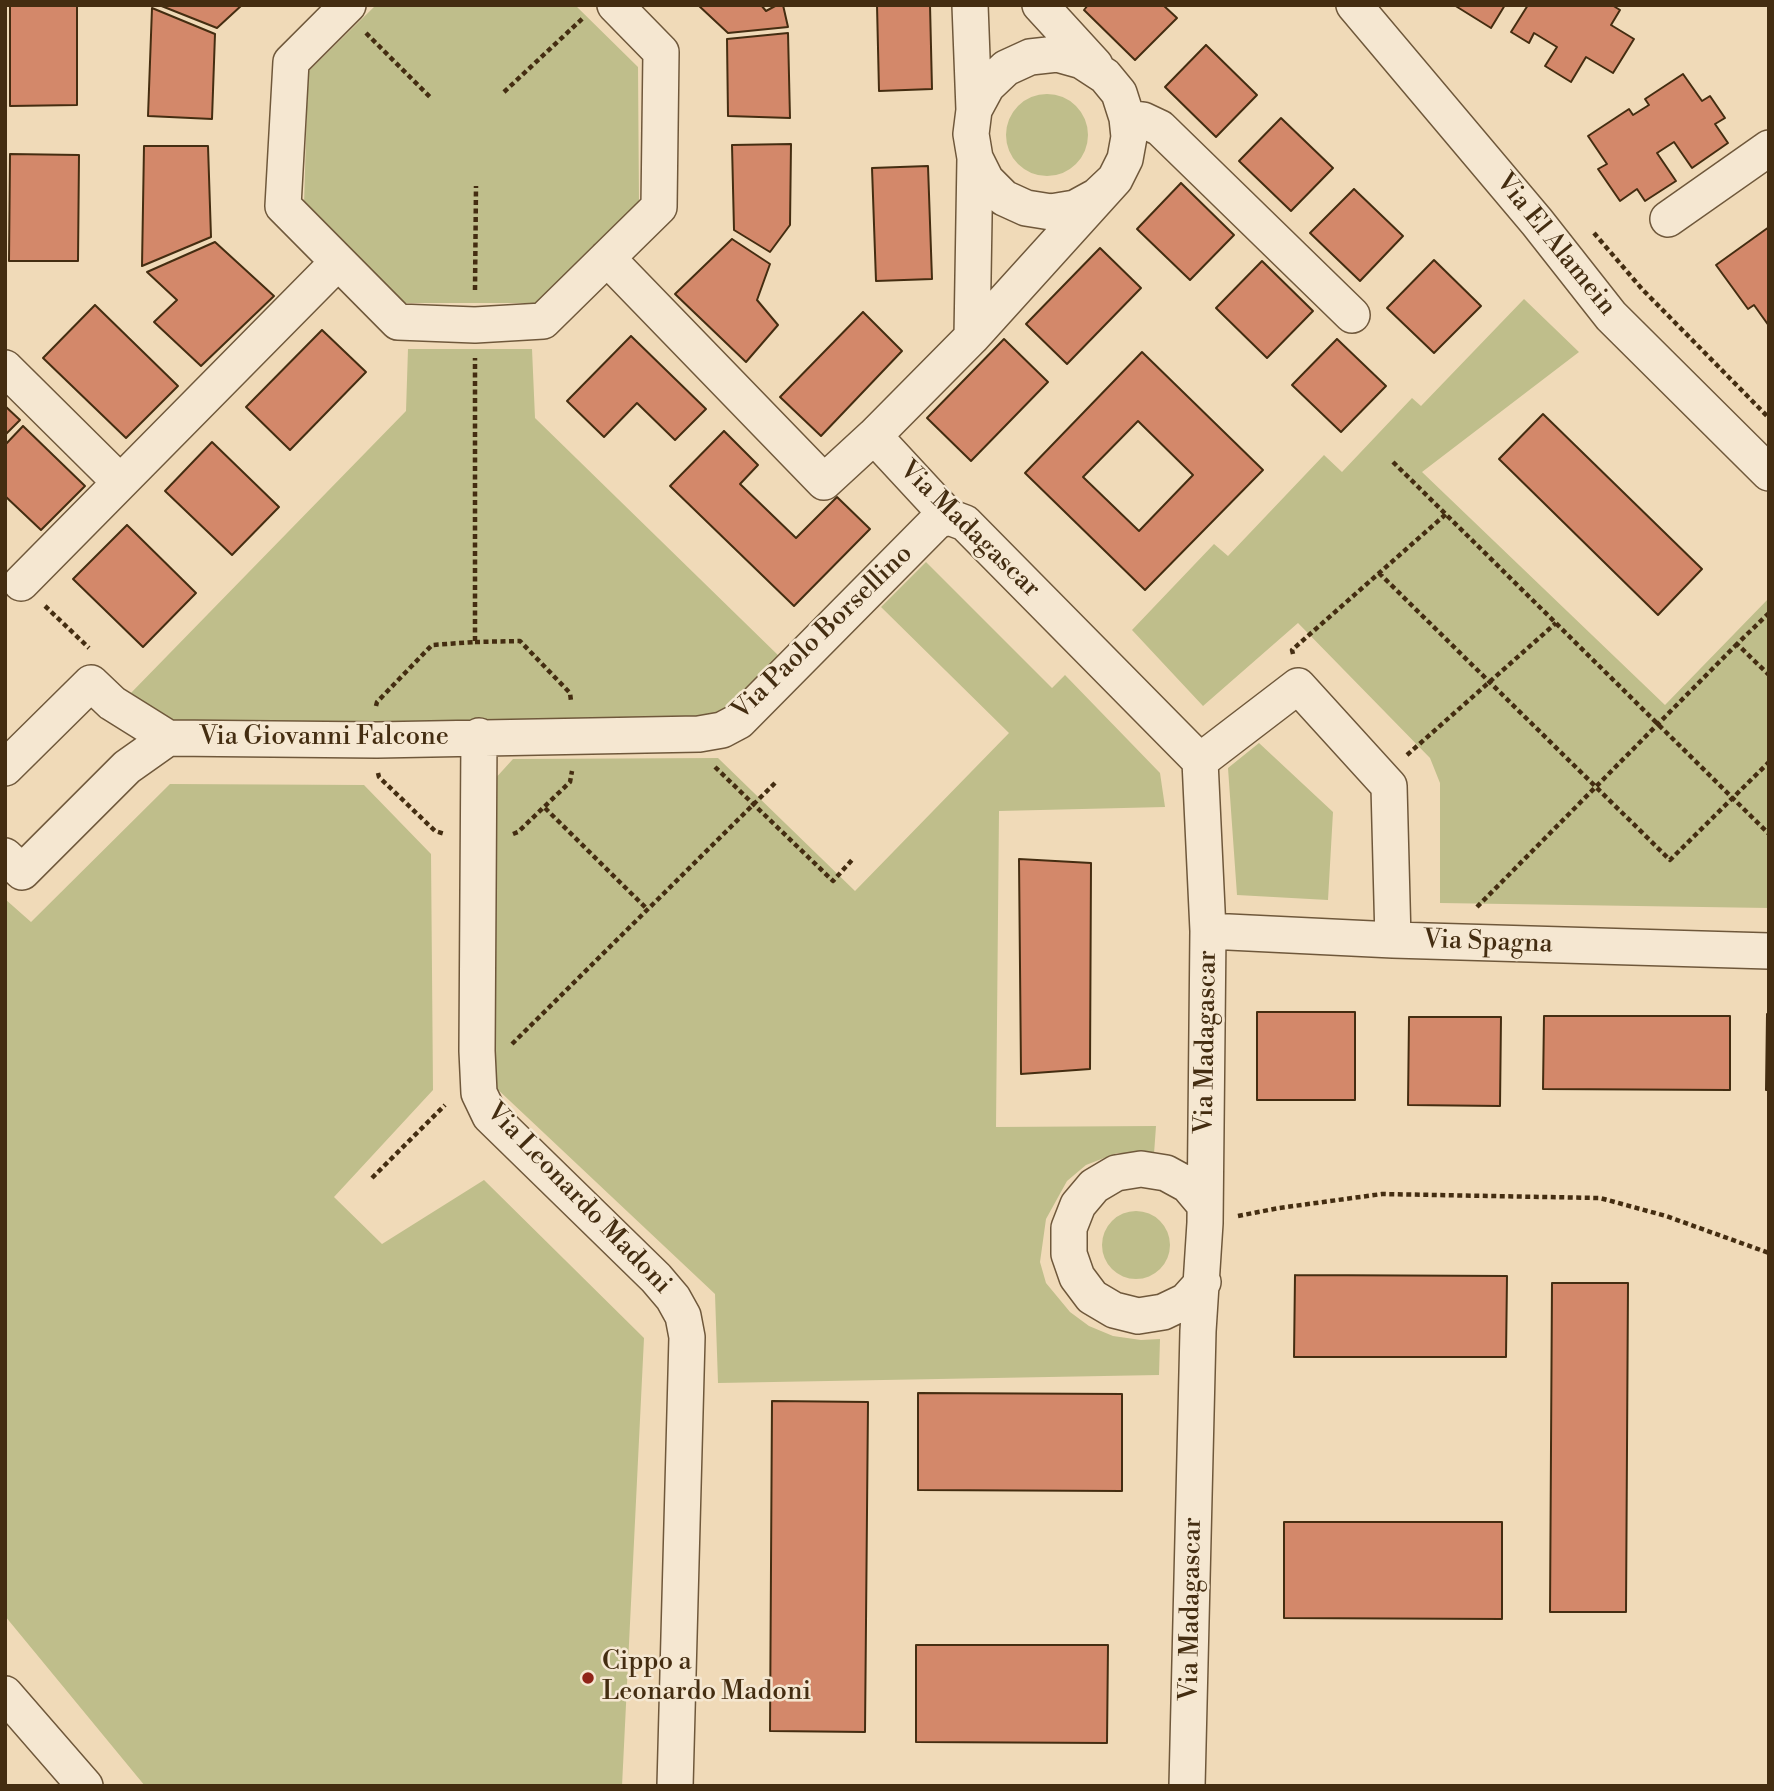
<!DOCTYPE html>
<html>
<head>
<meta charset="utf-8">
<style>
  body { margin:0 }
  #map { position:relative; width:1774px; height:1791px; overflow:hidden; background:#f0dab8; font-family:"Libre Bodoni",serif }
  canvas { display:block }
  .frame { position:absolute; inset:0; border:7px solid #442d11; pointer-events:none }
</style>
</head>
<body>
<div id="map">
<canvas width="1774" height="1791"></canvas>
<div class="frame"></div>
</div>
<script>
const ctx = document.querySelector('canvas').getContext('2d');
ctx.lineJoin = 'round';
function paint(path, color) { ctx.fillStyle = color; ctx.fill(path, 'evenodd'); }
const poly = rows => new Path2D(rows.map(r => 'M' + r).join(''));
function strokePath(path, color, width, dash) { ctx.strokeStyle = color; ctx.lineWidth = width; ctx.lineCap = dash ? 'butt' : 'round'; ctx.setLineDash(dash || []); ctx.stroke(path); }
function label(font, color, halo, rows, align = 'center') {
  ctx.font = font + ' "Libre Bodoni",serif'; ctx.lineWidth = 5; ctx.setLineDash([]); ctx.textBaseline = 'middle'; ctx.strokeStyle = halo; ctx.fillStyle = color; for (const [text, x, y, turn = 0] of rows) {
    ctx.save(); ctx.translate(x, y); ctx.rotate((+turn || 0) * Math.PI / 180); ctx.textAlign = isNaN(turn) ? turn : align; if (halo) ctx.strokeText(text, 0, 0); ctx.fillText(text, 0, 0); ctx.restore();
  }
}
paint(poly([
  [376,5,575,5,638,67,639,202,542,303,403,303,304,204,308,72],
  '1006 135a41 41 0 1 1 82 0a41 41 0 1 1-82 0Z',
  [1524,299,1579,352,1422,472,1665,705,1769,598,1769,908,1440,903,1440,783,1430,758,1298,623,1203,706,1132,630,1214,544,1228,556,1324,455,1342,472,1412,398,1421,406],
  [408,349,532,349,535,418,782,659,719,722,160,727,128,696,406,411],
  [926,562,1052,688,1065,675,1160,773,1165,807,999,811,996,1127,1156,1126,1154,1154,1117,1153,1086,1165,1067,1181,1046,1219,1040,1262,1046,1283,1070,1312,1089,1326,1113,1336,1141,1340,1160,1339,1159,1375,718,1383,715,1294,493,1085,493,781,513,759,718,758,855,891,1009,733,881,607],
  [1259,743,1333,812,1328,900,1237,895,1228,768],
  [170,784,364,785,431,854,433,1090,334,1197,382,1244,484,1180,644,1338,622,1786,145,1786,5,1616,5,899,31,922],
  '1102 1245a34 34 0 1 1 68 0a34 34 0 1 1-68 0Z'
]), '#bfbe8b');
const building = poly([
  [10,5,77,5,77,105,10,106,10,5],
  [159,5,242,5,217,28,159,5],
  [698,5,761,5,766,11,777,5,783,5,788,27,728,33,698,5],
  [877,5,930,5,932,89,879,91,877,5],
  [1088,5,1163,5,1177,18,1135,60,1084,10,1088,5],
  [1454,5,1505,5,1491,28,1454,5],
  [1528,5,1612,5,1620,10,1611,25,1634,39,1613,73,1586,57,1571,82,1545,66,1557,47,1534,33,1529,43,1511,32,1528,5],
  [152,8,215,34,212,119,148,116,152,8],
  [788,33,790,118,728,116,727,39,788,33],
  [1206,45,1257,95,1216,137,1165,87,1206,45],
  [1683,74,1702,101,1710,96,1725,118,1715,124,1728,143,1692,168,1674,142,1657,153,1676,181,1645,201,1637,189,1620,201,1598,169,1607,164,1588,136,1629,109,1633,115,1649,105,1645,99,1683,74],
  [1281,118,1333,168,1291,211,1239,161,1281,118],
  [791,144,790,225,770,252,734,230,732,145,791,144],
  [144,146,208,146,211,237,142,266,144,146],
  [10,154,79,155,78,261,9,261,10,154],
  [928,166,932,279,876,281,872,168,928,166],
  [1181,183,1234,235,1190,280,1137,229,1181,183],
  [1354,189,1403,236,1360,281,1310,233,1354,189],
  [1769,227,1769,326,1754,305,1748,309,1716,265,1769,227],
  [732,239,770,264,757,300,778,325,746,362,675,294,732,239],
  [215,242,274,296,201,366,154,322,177,300,147,272,215,242],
  [1100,248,1141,288,1067,364,1026,324,1100,248],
  [1434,260,1481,306,1434,353,1387,308,1434,260],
  [1262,261,1313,311,1267,358,1216,308,1262,261],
  [95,305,178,386,126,438,43,358,95,305],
  [863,312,902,351,821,436,780,397,863,312],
  [322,330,366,372,290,450,246,407,322,330],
  [631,336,706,409,675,440,637,403,604,437,567,401,631,336],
  [1004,339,1048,382,971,461,927,418,1004,339],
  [1337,339,1386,386,1341,432,1292,385,1337,339],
  [1142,352,1263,470,1145,590,1025,473,1142,352],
  [1138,421,1193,475,1139,531,1083,477,1138,421],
  [5,406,20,420,5,435,5,406],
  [1543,414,1702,569,1658,615,1499,459,1543,414],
  [23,426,85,486,41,530,5,496,5,445,23,426],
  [724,431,758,465,740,484,796,538,837,497,870,529,794,606,670,486,724,431],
  [212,442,279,507,232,555,165,491,212,442],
  [127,525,196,593,143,647,73,579,127,525],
  [1019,859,1091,863,1090,1069,1021,1074,1019,859],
  [1257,1012,1355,1012,1355,1100,1257,1100,1257,1012],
  [1767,1014,1769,1014,1769,1090,1766,1090,1767,1014],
  [1544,1016,1730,1016,1730,1090,1543,1089,1544,1016],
  [1409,1017,1501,1017,1500,1106,1408,1105,1409,1017],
  [1295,1275,1507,1276,1506,1357,1294,1357,1295,1275],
  [1552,1283,1628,1283,1626,1612,1550,1612,1552,1283],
  [918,1393,1122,1394,1122,1491,918,1490,918,1393],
  [772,1401,868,1402,865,1732,770,1731,772,1401],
  [1284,1522,1502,1522,1502,1619,1284,1618,1284,1522],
  [916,1645,1108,1645,1107,1743,916,1742,916,1645]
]);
paint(building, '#d3886a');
strokePath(building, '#442d11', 2);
const minor = poly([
  [348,5,291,62,283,206,398,322,475,325,543,321,659,207,661,52,615,5],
  [970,5,974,110,971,134,975,158,986,180,1004,198,1026,208,1051,212,1075,208,1097,196,1115,179,1125,159,1129,137,1127,118,1119,93,1105,76,1082,61,1057,54,1030,57,1006,68,987,86,974,110],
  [1040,5,1095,65],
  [1354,5,1537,222,1611,316,1769,473],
  [1127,118,1143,120,1160,128,1352,315],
  [1668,219,1769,148],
  [607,258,824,482,874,436,972,337,1115,179],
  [972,337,975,158],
  [5,368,120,482],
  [874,436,949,517,965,523,1200,761,1208,931,1205,1223,1198,1331,1187,1786],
  [21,583,338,262],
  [479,736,477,1051,479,1093,490,1116,656,1278,673,1298,683,1316,687,1337,675,1786],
  [168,738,377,740,699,734,722,730,739,721,937,521,949,517],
  [1200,761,1298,686,1389,786,1393,940],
  [5,768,91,683,112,703,168,738,127,767,22,872,5,856],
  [1208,931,1393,940,1769,951],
  [1203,1282,1186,1301,1163,1312,1138,1316,1114,1310,1092,1297,1077,1277,1069,1254,1069,1228,1078,1205,1094,1186,1116,1173,1141,1169,1166,1173,1188,1185,1204,1204],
  [5,1694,85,1786]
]);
strokePath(minor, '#6f583b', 38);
strokePath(poly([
  [366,33,432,99],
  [504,92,583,18],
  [1594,233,1642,289,1769,418],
  [475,290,476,186],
  [1393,462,1769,834],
  [1379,573,1670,860,1769,762],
  [45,606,89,648],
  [1769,613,1737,644,1769,675],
  [475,642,520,641,570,693,571,701],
  [1293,654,1292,650,1446,514],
  [376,706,377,702,432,645,475,642,475,358],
  [1407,755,1556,623],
  [715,767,833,881,852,860],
  [378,773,379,777,435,831,445,834],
  [545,808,647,909],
  [513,834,518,832,570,782,572,771],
  [1477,907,1737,644],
  [512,1044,775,783],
  [372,1178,445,1105],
  [1238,1216,1279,1208,1382,1194,1600,1198,1666,1216,1769,1253]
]), '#442d11', 4.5, [5, 3.5]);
strokePath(minor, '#f5e7d1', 35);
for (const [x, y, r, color] of [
  [588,1678,7,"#8f2418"]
]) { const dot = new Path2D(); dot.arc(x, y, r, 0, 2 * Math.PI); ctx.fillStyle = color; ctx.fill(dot); strokePath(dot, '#f5e7d1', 2.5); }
label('26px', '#442d11', '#f5e7d1', [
  ["Via El Alamein",1555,245,51],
  ["Via Madagascar",969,530,44],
  ["Via Paolo Borsellino",823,633,-44],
  ["Via Giovanni Falcone",324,738],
  ["Via Spagna",1488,943,2],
  ["Via Madagascar",1207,1042,-89],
  ["Via Leonardo Madoni",578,1199,46],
  ["Via Madagascar",1192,1609,-89]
]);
label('26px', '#442d11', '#f5e7d1', [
  ["Cippo a",602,1663],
  ["Leonardo Madoni",602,1693]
], 'left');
</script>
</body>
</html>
